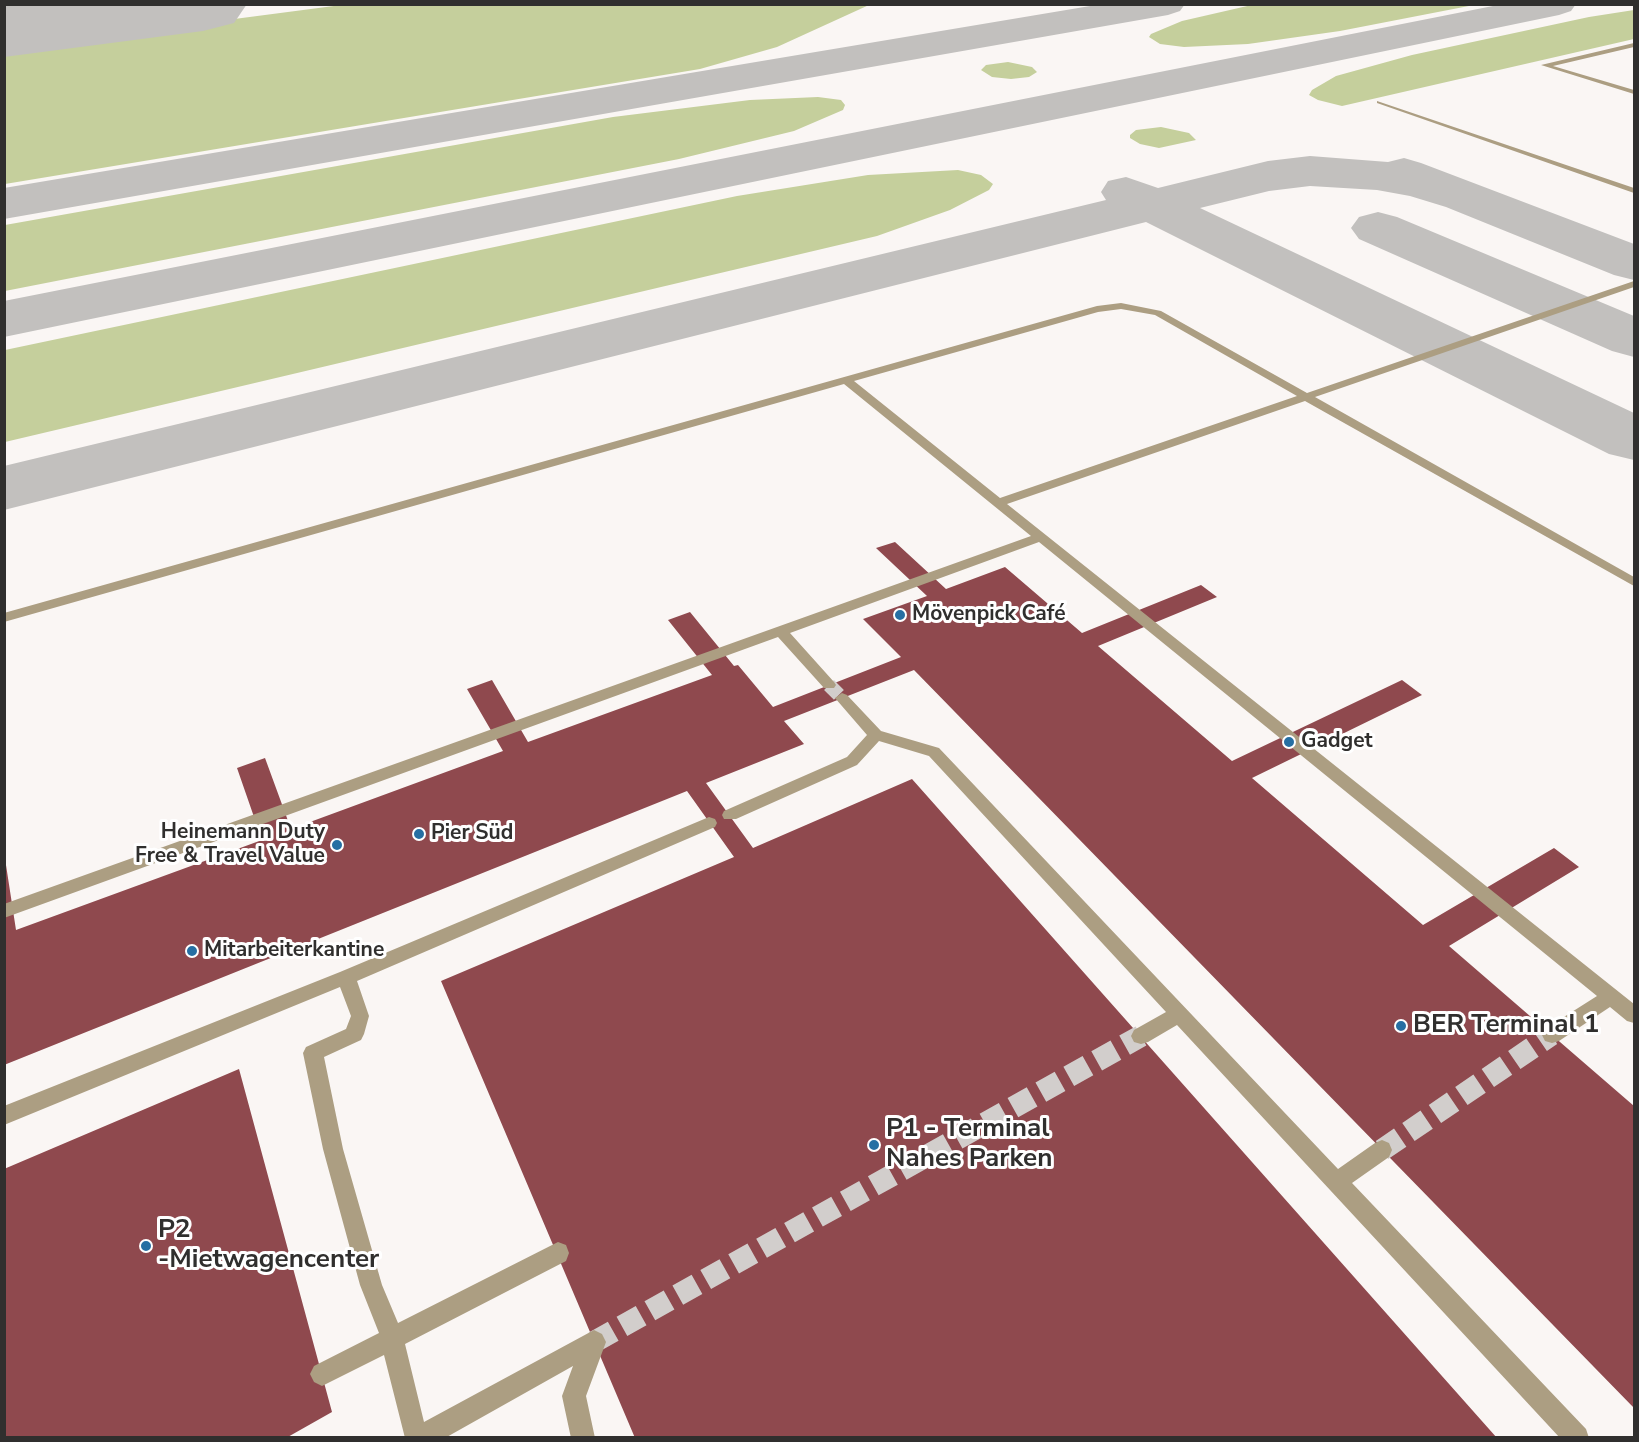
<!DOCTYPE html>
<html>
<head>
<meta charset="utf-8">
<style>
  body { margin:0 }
  #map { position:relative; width:1639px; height:1442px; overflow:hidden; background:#faf6f4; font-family:"Nunito Sans",sans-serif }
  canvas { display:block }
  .frame { position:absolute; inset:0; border:6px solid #302f2e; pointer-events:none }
</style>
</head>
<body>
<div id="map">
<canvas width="1639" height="1442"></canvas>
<div class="frame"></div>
</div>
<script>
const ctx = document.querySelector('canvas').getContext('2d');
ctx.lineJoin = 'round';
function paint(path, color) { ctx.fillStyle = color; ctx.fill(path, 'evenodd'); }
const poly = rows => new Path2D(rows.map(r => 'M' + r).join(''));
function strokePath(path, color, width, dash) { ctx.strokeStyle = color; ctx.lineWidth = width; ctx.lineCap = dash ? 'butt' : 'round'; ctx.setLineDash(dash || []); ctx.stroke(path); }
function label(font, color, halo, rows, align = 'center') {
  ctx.font = font + ' "Nunito Sans",sans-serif'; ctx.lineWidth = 6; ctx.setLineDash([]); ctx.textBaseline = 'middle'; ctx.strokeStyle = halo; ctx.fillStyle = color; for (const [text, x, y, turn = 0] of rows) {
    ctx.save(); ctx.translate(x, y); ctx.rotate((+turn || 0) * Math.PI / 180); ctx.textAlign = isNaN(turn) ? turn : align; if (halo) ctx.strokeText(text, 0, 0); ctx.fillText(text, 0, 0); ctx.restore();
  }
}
paint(poly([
  [349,4,869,4,869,5,777,47,700,69,5,184,5,49],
  [1256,4,1474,4,1474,5,1340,31,1248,44,1184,47,1160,44,1149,37,1151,34,1182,21],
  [1634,10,1634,39,1342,106,1318,100,1309,95,1312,90,1336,76,1412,55,1589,17],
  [1008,62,1032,67,1037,72,1029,77,1011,79,992,77,981,70,986,65],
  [818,97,841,100,845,105,843,110,794,131,679,159,5,291,5,225,613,117,750,100],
  [1161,127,1189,133,1196,140,1159,148,1140,144,1130,138,1130,135,1136,130],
  [958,170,981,175,993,184,989,190,950,210,877,236,5,442,5,350,737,196,868,175]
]), '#c5cf9c');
paint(poly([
  [1102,4,1185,4,1180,11,1168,15,4,219,4,188,1102,4],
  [1503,4,1576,4,1571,11,1559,15,4,337,4,301,1503,4],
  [1310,156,1388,162,1404,158,1421,163,1634,244,1634,280,1614,275,1446,207,1410,196,1377,190,1310,186,1269,191,1200,208,1634,413,1634,460,1609,454,1146,222,4,510,4,466,1106,200,1101,192,1108,181,1126,177,1158,188,1268,161,1310,156],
  [1378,212,1397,217,1634,316,1634,357,1612,351,1359,239,1351,228,1359,217,1378,212]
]), '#c2c0be');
paint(poly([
  [4,4,247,4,234,23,203,31,4,57,4,4]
]), '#c2c0be');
paint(poly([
  [895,542,946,589,1005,567,1082,633,1201,585,1217,597,1098,646,1232,761,1402,680,1422,695,1252,778,1423,925,1554,848,1579,867,1449,946,1634,1106,1634,1408,914,670,784,721,804,744,706,783,753,848,912,779,1497,1438,635,1438,441,981,734,857,687,791,4,1065,4,852,16,930,262,840,237,768,265,758,291,829,503,751,467,689,492,680,528,742,712,675,668,620,690,612,734,666,738,665,773,707,901,657,863,619,927,596,876,548],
  [239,1069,332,1412,286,1438,4,1438,4,1169]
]), '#8f494e');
strokePath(poly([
  [829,685,842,698]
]), '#d2cecc', 14, [14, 7]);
strokePath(poly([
  [1549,1037,1552,1035]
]), '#d2cecc', 17, [17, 8]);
strokePath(poly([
  [1382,1150,1551,1035],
  [594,1342,1141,1036]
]), '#d2cecc', 22, [22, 10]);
paint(poly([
  [1634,43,1634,47,1553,66,1634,90,1634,94,1541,65,1634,43],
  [1377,101,1634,188,1634,193,1377,103,1377,101],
  [1634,281,1634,287,1315,397,1634,577,1634,586,1305,401,1007,504,1634,1004,1634,1023,1627,1021,1610,1007,1559,1041,1552,1043,1545,1041,1542,1035,1545,1029,1597,996,1039,542,790,633,834,682,836,685,834,688,824,688,778,637,4,918,4,904,1031,536,844,384,4,622,4,613,1097,306,1121,303,1161,311,1307,393,1634,281],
  [1121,309,1155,315,1297,396,1000,498,854,381,1098,312,1121,309],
  [842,693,847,695,881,731,939,748,1338,1169,1375,1143,1382,1140,1389,1143,1392,1150,1389,1157,1352,1183,1586,1429,1589,1438,1560,1438,1177,1025,1148,1042,1141,1044,1134,1042,1131,1036,1134,1030,1166,1012,929,756,879,741,857,765,736,819,724,819,722,815,724,811,847,757,867,735,835,698,842,693],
  [709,817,715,819,717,823,715,827,357,981,369,1016,364,1034,361,1040,324,1057,343,1149,382,1285,398,1323,558,1242,566,1245,569,1253,566,1261,405,1344,424,1422,594,1330,602,1334,606,1342,586,1396,595,1438,571,1438,562,1396,573,1366,445,1438,405,1438,384,1355,322,1386,314,1382,310,1374,314,1366,379,1333,360,1285,323,1149,303,1053,306,1047,346,1029,351,1016,340,987,4,1125,4,1106,340,972,709,817]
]), '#ac9e82');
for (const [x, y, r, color] of [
  [900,615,6,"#266fa3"],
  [1289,742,6,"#266fa3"],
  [419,834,6,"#266fa3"],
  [337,845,6,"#266fa3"],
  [192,951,6,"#266fa3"],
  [1401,1026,6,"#266fa3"],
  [874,1145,6,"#266fa3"],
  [146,1246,6,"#266fa3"]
]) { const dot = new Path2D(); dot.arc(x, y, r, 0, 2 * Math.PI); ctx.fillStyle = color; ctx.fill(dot); strokePath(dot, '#fff', 2); }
label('bold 21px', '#302f2e', '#fff', [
  ["Mövenpick Café",912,615],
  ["Gadget",1301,742],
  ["Heinemann Duty",325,833,"right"],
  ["Free & Travel Value",325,857,"right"],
  ["Pier Süd",431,834],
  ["Mitarbeiterkantine",204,951]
], 'left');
label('bold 26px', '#302f2e', '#fff', [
  ["BER Terminal 1",1413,1026],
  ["P1 - Terminal",886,1130],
  ["Nahes Parken",886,1160],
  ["P2",158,1231],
  ["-Mietwagencenter",158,1261]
], 'left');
</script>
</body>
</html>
